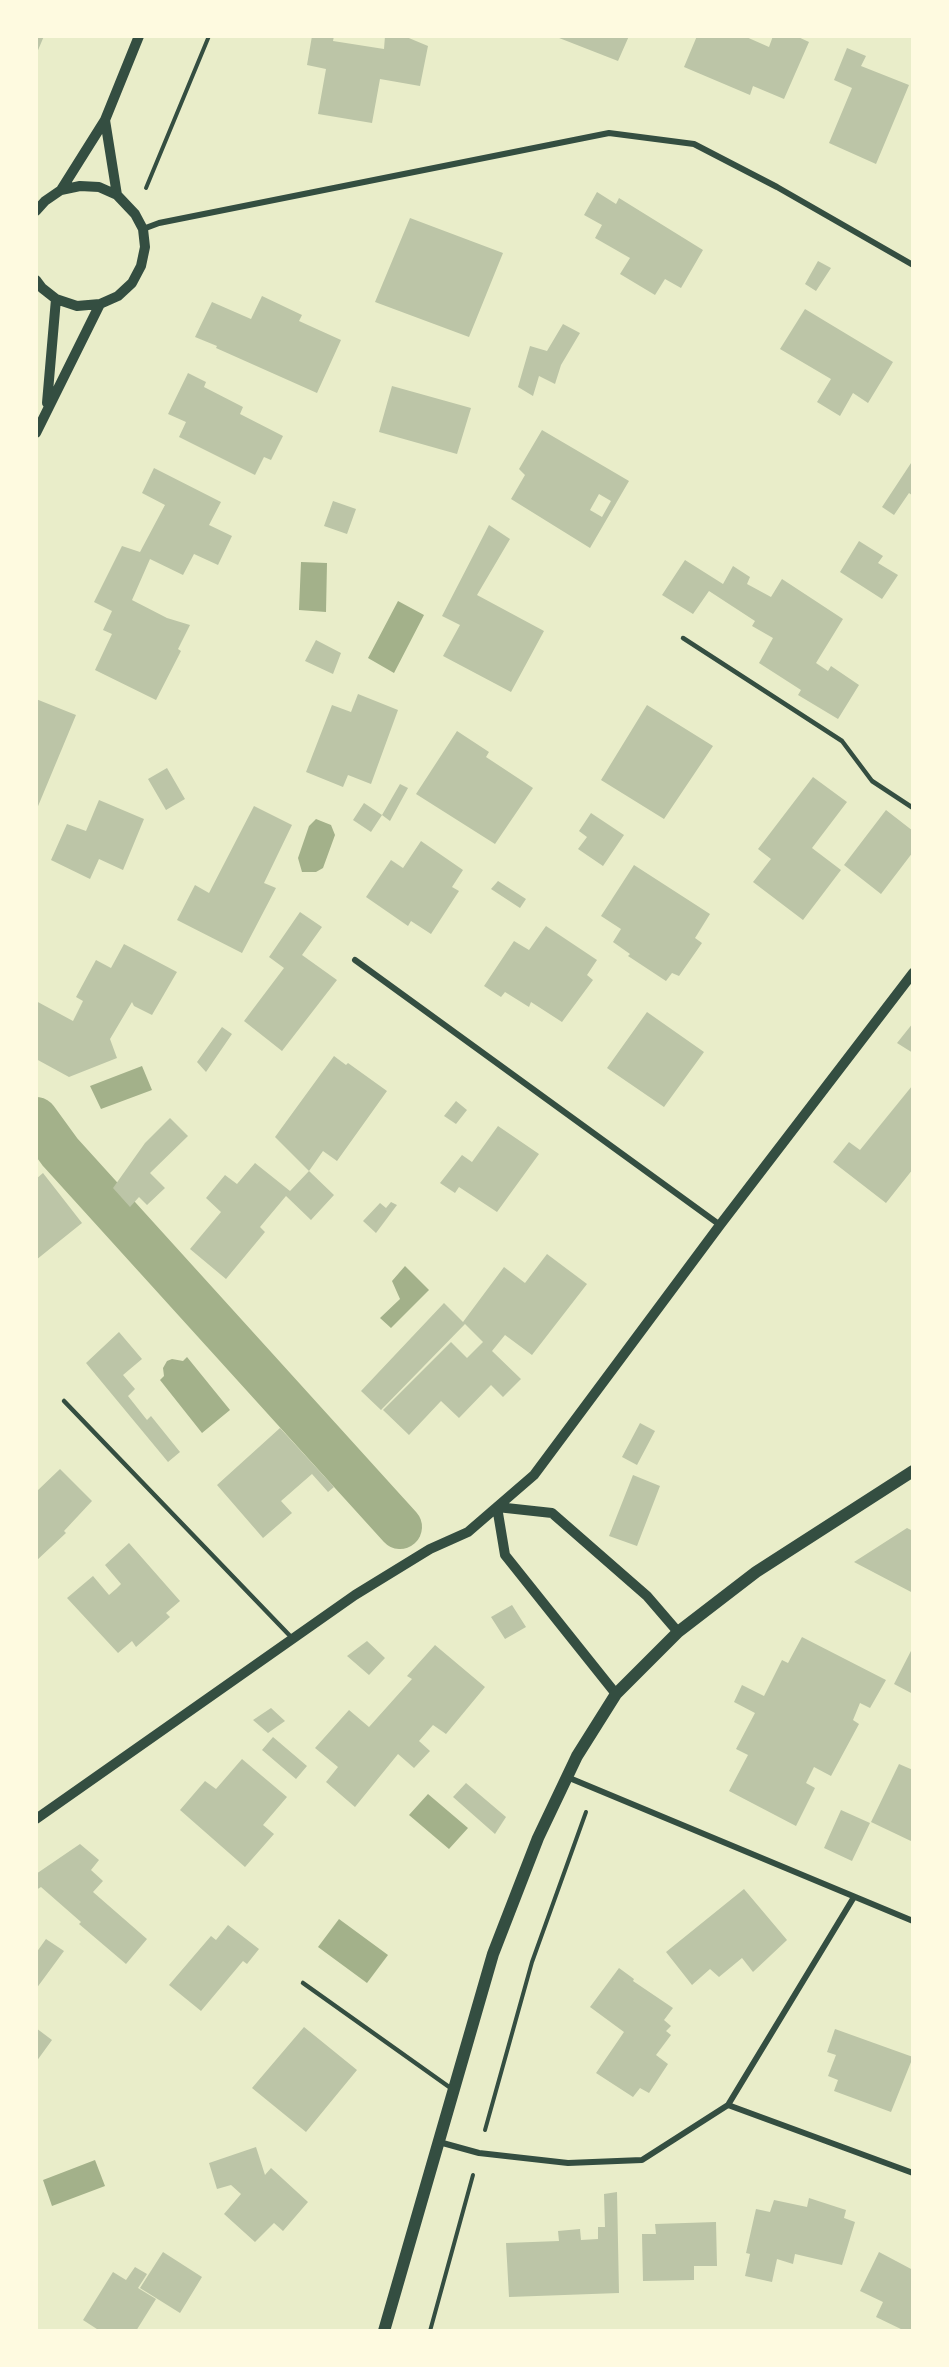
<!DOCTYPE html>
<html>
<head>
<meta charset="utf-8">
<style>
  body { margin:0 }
  #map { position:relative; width:949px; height:2367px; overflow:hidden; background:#e9edc9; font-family:Helvetica,sans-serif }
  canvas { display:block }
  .frame { position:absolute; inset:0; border:38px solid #fefae0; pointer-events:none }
</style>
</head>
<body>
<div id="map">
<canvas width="949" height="2367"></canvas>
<div class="frame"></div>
</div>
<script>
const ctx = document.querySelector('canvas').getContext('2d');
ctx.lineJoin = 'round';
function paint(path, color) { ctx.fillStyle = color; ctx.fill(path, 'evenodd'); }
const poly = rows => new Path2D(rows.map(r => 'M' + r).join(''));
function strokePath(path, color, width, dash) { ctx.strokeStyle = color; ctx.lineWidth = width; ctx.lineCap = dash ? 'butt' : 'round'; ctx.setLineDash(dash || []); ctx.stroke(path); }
paint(poly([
  [301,562,327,563,326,612,299,610],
  [398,601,424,615,394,673,368,658],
  [316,819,331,825,335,835,323,868,316,872,302,872,298,858,309,826],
  [142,1066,152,1090,101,1109,90,1086],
  [405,1266,429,1290,391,1328,380,1318,400,1299,392,1281],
  [187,1357,230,1410,202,1433,160,1380,164,1376,163,1368,167,1361,172,1359,183,1361],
  [428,1794,468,1828,449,1849,409,1815],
  [339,1919,388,1955,367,1983,318,1947],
  [95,2160,105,2186,52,2206,43,2180]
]), '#a3b18a');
strokePath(poly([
  [36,1119,60,1152,400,1527]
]), '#a3b18a', 44);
paint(poly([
  [36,36,44,36,36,55],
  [312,36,334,36,333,41,384,49,385,36,404,36,428,46,420,86,380,79,372,123,318,114,326,69,307,65],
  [554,36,629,36,618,61],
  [697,36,744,36,769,47,773,36,796,36,809,42,784,99,753,86,750,95,684,67],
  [847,48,866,56,861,66,909,85,876,164,829,143,852,88,834,80],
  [597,192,616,204,619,198,703,250,681,288,665,279,655,295,620,274,630,258,595,238,602,225,584,215],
  [410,218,503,253,469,337,375,302],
  [818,261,831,268,816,291,805,284],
  [262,296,302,315,299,321,341,340,317,393,216,348,217,346,195,337,212,302,251,319],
  [805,309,893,362,868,403,853,393,840,416,817,402,831,379,780,349],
  [563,324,580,333,561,365,555,384,539,376,533,396,518,387,530,346,547,351],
  [188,373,206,382,204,387,243,407,240,414,283,436,271,460,264,457,255,475,179,437,186,422,168,414],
  [392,386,471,408,457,454,379,432],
  [542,430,629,481,590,548,511,499,525,475,519,469],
  [599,494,611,501,602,517,590,510],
  [913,460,913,496,909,493,894,515,882,507],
  [154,468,221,502,209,525,232,536,218,565,194,554,183,575,150,559,132,600,167,618,190,625,178,649,181,651,156,700,95,670,112,634,103,630,112,611,94,602,122,546,140,552,165,505,142,493],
  [333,501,356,509,347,534,324,526],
  [489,525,510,539,477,595,544,631,511,692,443,656,460,625,442,616],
  [859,541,883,556,878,563,898,575,882,599,840,572],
  [685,560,723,584,733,566,750,577,747,584,771,597,782,579,843,619,816,663,828,671,831,666,859,685,838,719,798,695,801,690,759,663,773,638,752,626,755,621,709,591,693,614,662,595],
  [316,640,341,653,333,674,305,661],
  [358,694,398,710,371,784,348,775,343,787,306,772,332,705,351,712],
  [36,699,76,715,36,811],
  [647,705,713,746,664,819,601,780],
  [457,731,489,752,486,757,533,788,495,844,416,794],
  [167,768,185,799,166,810,148,779],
  [813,777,847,802,812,848,841,870,803,920,753,882,771,859,758,849],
  [400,784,408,788,390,821,382,815],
  [99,800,144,819,123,870,99,859,90,879,51,860,67,824,86,831],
  [364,803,382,815,371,832,353,820],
  [254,806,292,825,264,883,276,888,242,953,177,920,195,885,209,893],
  [886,810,913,831,913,852,881,894,844,865],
  [591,813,624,835,603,866,578,849,587,837,579,831],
  [421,841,463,870,452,887,459,891,431,934,411,921,408,926,366,897,391,860,403,868],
  [634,865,710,914,695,938,702,943,679,976,672,973,666,981,628,956,630,954,613,942,621,929,601,916],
  [498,881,526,899,520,908,491,889],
  [300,912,322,927,302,955,337,980,282,1051,244,1021,284,968,269,957],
  [546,926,597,960,587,975,593,980,562,1022,531,1002,529,1007,505,992,501,997,484,986,514,941,529,950],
  [124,944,177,972,152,1015,134,1006,132,1002,110,1039,117,1058,69,1077,36,1059,36,1001,73,1021,83,1001,76,997,96,960,111,968],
  [647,1012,704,1052,664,1107,607,1068],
  [913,1023,913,1053,897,1043],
  [222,1027,232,1034,206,1072,197,1062],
  [334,1056,346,1065,348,1063,387,1091,337,1161,323,1151,309,1171,275,1137],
  [912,1086,913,1169,886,1203,833,1162,849,1142,860,1150],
  [456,1101,467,1110,456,1124,444,1116],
  [170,1118,188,1136,150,1173,165,1188,147,1205,139,1197,130,1207,113,1188,145,1143],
  [498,1126,539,1154,497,1212,459,1187,455,1193,440,1183,462,1155,472,1162],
  [255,1163,290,1191,309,1171,334,1195,311,1220,286,1196,260,1227,265,1232,226,1279,190,1249,221,1212,206,1198,225,1175,237,1184],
  [43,1173,82,1223,36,1260,36,1179],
  [391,1202,397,1205,376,1233,363,1221,380,1203,386,1208],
  [547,1254,587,1284,532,1355,505,1335,492,1351,521,1379,503,1397,491,1385,459,1418,441,1401,409,1435,383,1410,451,1342,467,1358,483,1342,465,1324,381,1410,361,1391,444,1303,463,1322,504,1267,525,1283],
  [119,1332,142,1359,123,1375,135,1389,128,1396,147,1420,151,1416,180,1452,168,1462,86,1363],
  [640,1423,655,1431,637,1465,622,1457],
  [280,1428,334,1487,328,1492,312,1474,281,1501,292,1513,263,1538,217,1485],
  [60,1469,92,1501,64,1531,66,1533,36,1561,36,1492],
  [633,1475,660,1486,637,1546,609,1536],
  [907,1528,913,1531,913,1593,854,1562],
  [129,1543,180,1601,166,1613,170,1617,136,1647,132,1641,118,1653,67,1598,93,1576,109,1595,116,1589,121,1584,105,1565],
  [512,1605,526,1627,505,1639,491,1617],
  [802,1637,886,1680,870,1708,860,1703,853,1720,859,1724,831,1776,814,1767,806,1783,815,1788,796,1826,729,1791,748,1755,736,1749,755,1713,734,1702,742,1685,764,1696,782,1660,788,1663],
  [367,1641,385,1658,369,1675,347,1656],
  [435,1645,485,1687,446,1734,433,1725,419,1741,430,1751,414,1768,398,1754,355,1807,326,1782,338,1767,315,1748,349,1710,369,1727,412,1679,407,1676],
  [913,1647,913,1694,894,1684],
  [271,1708,285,1721,268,1733,253,1720],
  [273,1737,307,1766,296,1779,262,1750],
  [242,1759,287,1797,263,1825,274,1834,245,1867,180,1810,205,1781,216,1789],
  [899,1764,913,1770,913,1842,871,1822],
  [466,1783,506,1817,495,1834,453,1797],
  [841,1810,870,1823,852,1861,824,1848],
  [80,1844,99,1860,91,1870,103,1881,93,1892,147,1939,126,1964,79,1924,81,1922,41,1887,36,1890,36,1874],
  [744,1889,787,1940,753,1972,742,1958,719,1977,710,1969,692,1985,666,1952],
  [228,1925,259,1949,247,1964,243,1961,201,2011,169,1985,211,1936,216,1940],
  [46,1939,64,1951,36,1989,36,1953],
  [619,1968,634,1979,633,1981,673,2008,664,2020,671,2026,666,2031,671,2035,656,2055,668,2064,649,2093,640,2088,633,2097,596,2073,624,2032,590,2007],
  [304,2027,357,2070,306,2132,252,2088],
  [36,2028,52,2040,36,2062],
  [835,2029,913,2057,891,2112,834,2091,838,2080,828,2076,836,2055,827,2052],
  [256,2147,265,2175,271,2168,308,2202,283,2231,274,2223,255,2242,224,2214,241,2194,231,2185,217,2189,209,2163],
  [617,2192,619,2293,509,2297,506,2243,559,2241,558,2231,580,2229,581,2240,598,2239,598,2227,605,2227,604,2194],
  [809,2198,846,2210,844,2218,855,2222,842,2265,795,2254,793,2264,777,2259,772,2282,745,2276,750,2254,746,2253,756,2209,770,2212,774,2200,807,2207],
  [716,2222,717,2266,694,2266,694,2280,643,2281,642,2234,656,2234,655,2224],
  [163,2252,202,2277,180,2313,140,2288],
  [879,2252,913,2270,913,2331,905,2331,876,2317,883,2302,860,2291],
  [135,2267,147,2274,138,2288,156,2299,136,2331,100,2331,83,2320,113,2272,126,2280]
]), '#bcc5a7');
strokePath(poly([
  [146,188,209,36],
  [485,2130,532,1962,586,1812],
  [430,2331,473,2175]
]), '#344e41', 4);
strokePath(poly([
  [683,638,842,741,872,781,913,808],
  [64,1401,293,1639],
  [303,1983,452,2089]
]), '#344e41', 4.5);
strokePath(poly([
  [143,229,159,223,609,133,694,144,777,187,913,265],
  [355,960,720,1225],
  [567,1777,913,1921],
  [728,2105,913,2173],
  [439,2142,479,2153,568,2163,642,2160,728,2105,854,1897]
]), '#344e41', 6);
strokePath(poly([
  [105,120,117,195],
  [61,190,105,120,139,36],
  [36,211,45,201,61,190,80,186,99,187,117,195,135,214,143,229,145,247,141,266,132,283,118,296,100,304,77,306,56,299,42,288,36,280],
  [47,403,56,299],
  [36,433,100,304],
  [497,1507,552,1513,647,1596,678,1632],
  [497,1507,505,1555,616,1694],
  [36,1819,355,1595,430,1549,468,1532,534,1475,720,1225,913,973]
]), '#344e41', 10);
strokePath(poly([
  [384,2331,493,1954,538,1838,577,1756,616,1694,678,1632,756,1572,913,1471]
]), '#344e41', 12);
</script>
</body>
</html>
